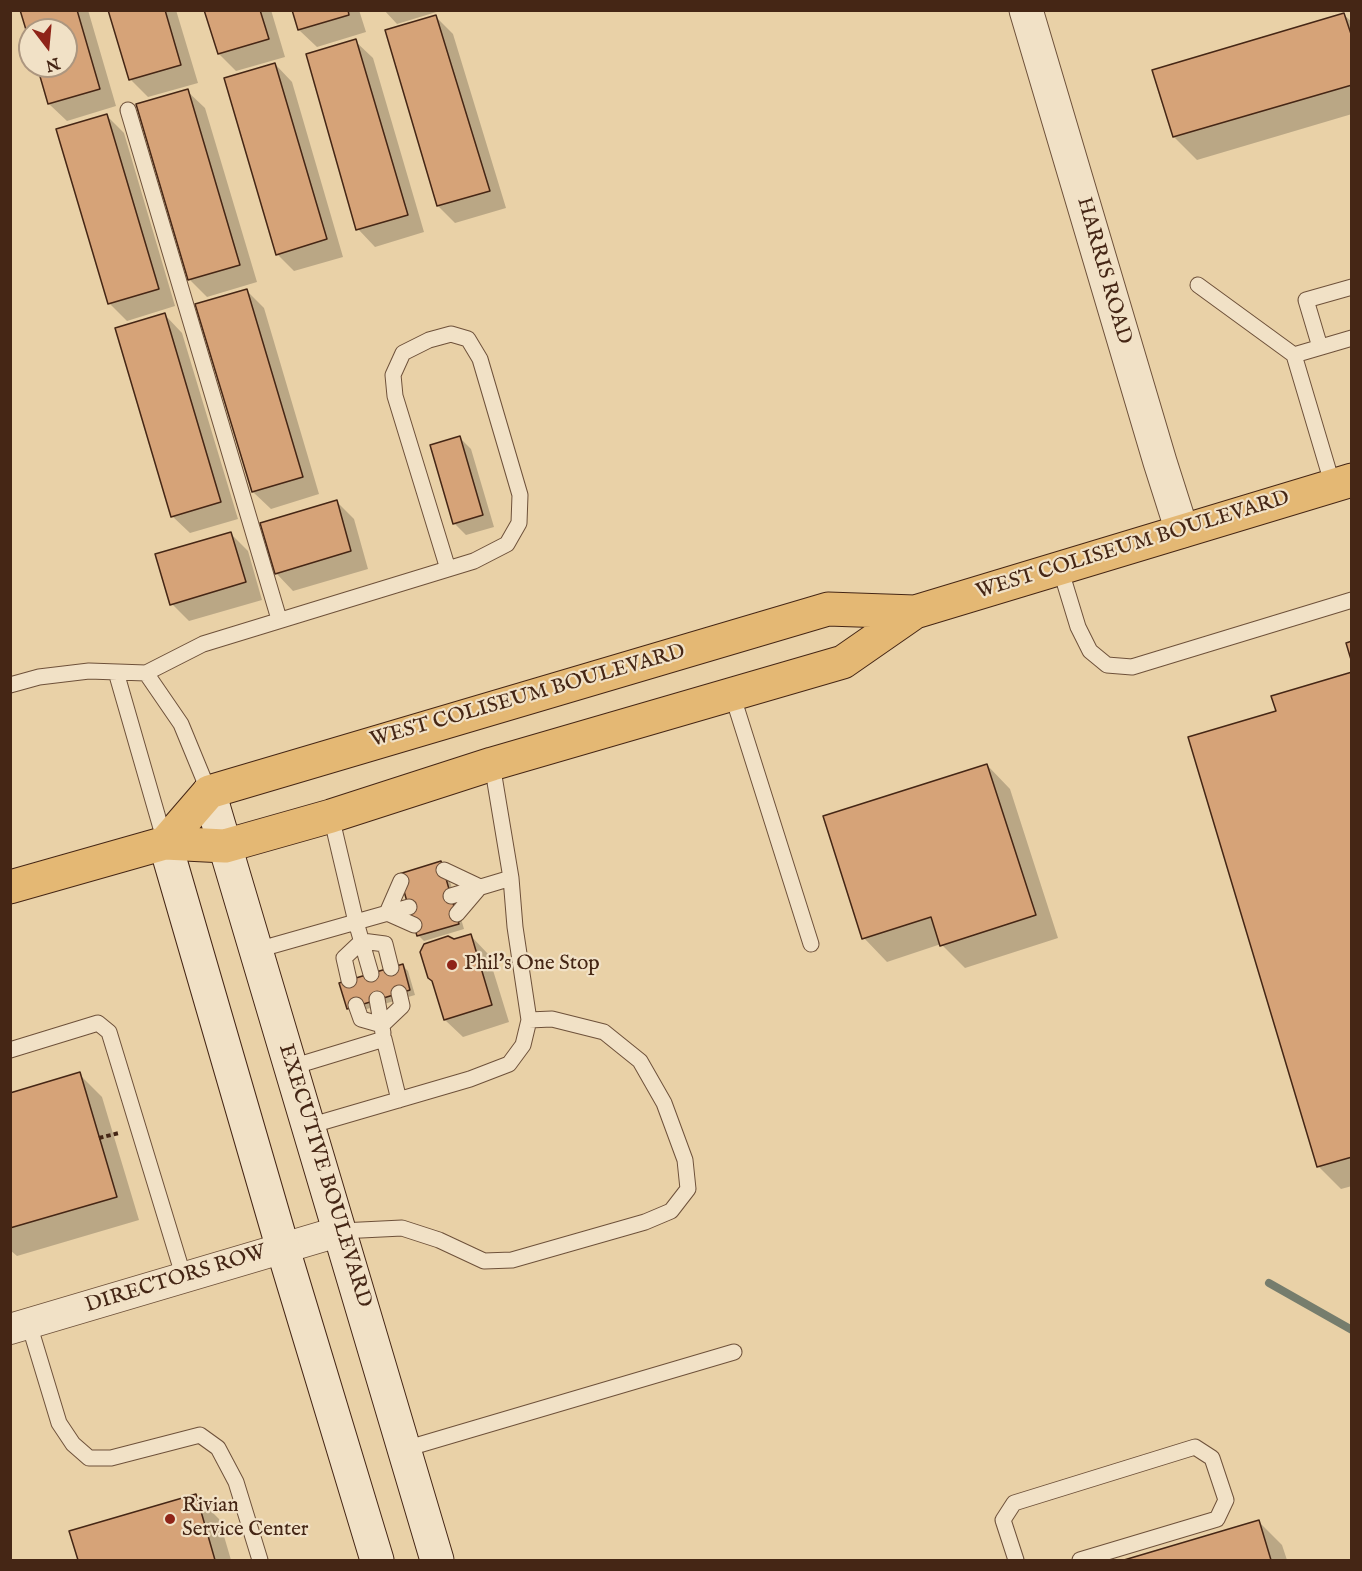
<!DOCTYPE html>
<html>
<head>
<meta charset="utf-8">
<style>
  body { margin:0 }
  #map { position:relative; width:1362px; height:1571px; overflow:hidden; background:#e9d1a7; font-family:"IM FELL English",serif }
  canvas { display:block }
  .frame { position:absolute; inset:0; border:12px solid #452615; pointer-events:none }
  .north { position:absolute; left:18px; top:18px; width:60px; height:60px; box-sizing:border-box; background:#f1e1c6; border:2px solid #ac967f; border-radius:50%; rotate:164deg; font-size:16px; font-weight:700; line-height:24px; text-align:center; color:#452615 }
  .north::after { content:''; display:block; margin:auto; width:21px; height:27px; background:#8f2418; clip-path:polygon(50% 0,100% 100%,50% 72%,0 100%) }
</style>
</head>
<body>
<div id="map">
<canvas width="1362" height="1571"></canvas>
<div class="frame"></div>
<div class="north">N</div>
</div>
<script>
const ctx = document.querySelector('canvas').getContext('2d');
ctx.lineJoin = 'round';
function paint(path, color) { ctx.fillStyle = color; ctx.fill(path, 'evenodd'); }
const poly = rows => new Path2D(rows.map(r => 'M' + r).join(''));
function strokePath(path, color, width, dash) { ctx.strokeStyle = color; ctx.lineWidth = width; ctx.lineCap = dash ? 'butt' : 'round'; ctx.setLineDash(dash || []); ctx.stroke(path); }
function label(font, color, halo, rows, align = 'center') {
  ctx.font = font + ' "IM FELL English",serif'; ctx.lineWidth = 4.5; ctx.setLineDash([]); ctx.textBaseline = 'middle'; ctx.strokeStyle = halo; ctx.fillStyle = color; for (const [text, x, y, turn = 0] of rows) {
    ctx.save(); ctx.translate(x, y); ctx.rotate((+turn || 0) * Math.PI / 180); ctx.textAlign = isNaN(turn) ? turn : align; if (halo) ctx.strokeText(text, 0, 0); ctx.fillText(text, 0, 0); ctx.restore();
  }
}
paint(poly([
  [22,10,88,10,116,106,67,121,49,104,38,66,66,66,66,30,30,30,30,38],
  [110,10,176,10,198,83,148,97,130,79],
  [206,10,271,10,285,57,236,71,219,54],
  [293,10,359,10,366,32,317,47,299,30],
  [384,10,443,10,397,24],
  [1344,15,1352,22,1352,114,1197,160,1174,137,1154,71],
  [436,17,453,34,506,208,455,223,438,206],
  [355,41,373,58,424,232,375,247,358,229],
  [275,64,292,82,343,257,294,271,277,254],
  [187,91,205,108,257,282,207,297,189,279],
  [106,115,124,133,175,306,127,321,109,303],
  [246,290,264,308,319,494,271,509,253,492,197,305],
  [165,315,182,333,238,519,190,533,172,516],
  [460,438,471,449,494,527,466,535,454,523],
  [336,501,354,519,368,569,293,591,276,573],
  [230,533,248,551,262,600,189,621,172,604],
  [1352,673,1352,1186,1341,1189,1318,1166,1278,712],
  [987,765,1010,789,1058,938,965,968,941,944,887,962,864,938,825,817],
  [446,868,464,929,424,941,418,935],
  [471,936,488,954,509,1022,463,1037,445,1020,454,941],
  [403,966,408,971,415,995,353,1013,348,1008],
  [79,1074,102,1097,139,1220,17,1256,10,1250,10,1095],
  [196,1496,219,1519,231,1560,79,1560,71,1532],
  [1259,1522,1282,1545,1287,1560,1129,1560]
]), '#0003');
strokePath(poly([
  [1269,1283,1352,1330]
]), '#767d6d', 8);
const building = poly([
  [20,10,77,10,100,89,48,104,37,66,66,66,66,30,30,30,30,43,20,10],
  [108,10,165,10,181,65,129,80,108,10],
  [204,10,260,10,269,39,218,54,204,10],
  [292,10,348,10,349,15,298,30,292,10],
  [1344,13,1352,37,1352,85,1173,137,1152,70,1344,13],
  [436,15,490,191,437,206,385,30,436,15],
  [356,39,408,215,356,230,306,54,356,39],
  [275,63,327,239,276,255,224,78,275,63],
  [188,89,240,265,188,280,136,104,188,89],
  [107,114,159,289,108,304,56,129,107,114],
  [247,289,303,477,252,492,195,304,247,289],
  [165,313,221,502,171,517,115,328,165,313],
  [460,436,483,515,453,524,430,445,460,436],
  [337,500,351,551,275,574,260,523,337,500],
  [231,532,246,582,170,605,155,554,231,532],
  [1352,641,1352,663,1346,643,1352,641],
  [1352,672,1352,1157,1317,1167,1188,737,1276,711,1271,696,1352,672],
  [987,764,1036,915,940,946,931,917,862,939,823,816,987,764],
  [441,861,459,924,417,936,399,874,441,861],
  [471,934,492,1005,444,1020,432,981,428,978,420,952,424,944,448,936,454,939,471,934],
  [403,964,410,990,347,1009,339,983,403,964],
  [80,1072,117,1197,10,1228,10,1093,80,1072],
  [196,1494,215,1560,78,1560,69,1531,196,1494],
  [1259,1520,1271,1560,1124,1560,1259,1520]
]);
paint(building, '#d6a378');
strokePath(building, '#452615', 1.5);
const service = poly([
  [128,110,279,619],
  [1198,285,1294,355],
  [1320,347,1306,300,1352,287],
  [1333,486,1294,355,1352,338],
  [1060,568,1078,627,1090,651,1107,665,1132,667,1352,600],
  [116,672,165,842],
  [146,673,181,724,209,792],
  [10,685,39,677,89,671,146,673,203,644,474,561,507,544,519,523,520,495,480,359,468,339,451,334,429,340,403,353,393,375,395,396,448,569],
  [732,694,811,944],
  [444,870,480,887,457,914],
  [401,881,387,913,414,925],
  [451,896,511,878],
  [257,950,356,922,331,816],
  [371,974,356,922,409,907],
  [349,980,344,958,362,941,385,944,391,968],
  [377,999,383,1033],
  [356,1005,361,1019,382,1025,402,1006,399,993],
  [10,1050,98,1023,109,1032,184,1278],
  [292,1067,384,1039,399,1100],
  [309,1126,470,1079,509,1064,523,1045,529,1020,515,927,511,878,492,764],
  [341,1231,402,1228,439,1240,484,1261,512,1260,645,1222,671,1211,688,1189,685,1160,664,1103,640,1061,604,1032,552,1019,529,1020],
  [29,1324,59,1423,73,1444,89,1458,111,1458,200,1435,218,1448,236,1482,260,1560],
  [405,1449,734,1352],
  [1016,1560,1003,1520,1014,1503,1195,1447,1212,1458,1226,1500,1217,1519,1080,1560]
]);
const minor = poly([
  [10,1329,341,1231]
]);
const tertiary = poly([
  [1026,10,1160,462,1182,531]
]);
const secondary = poly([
  [209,792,437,1560],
  [165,843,283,1249,377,1560]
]);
const trunk = poly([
  [165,843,209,792,828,609,915,612],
  [10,887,165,843,225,846,331,816,492,764,843,662,915,612,1352,480]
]);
strokePath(service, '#6e513a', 17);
strokePath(minor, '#6e513a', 32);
strokePath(tertiary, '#6e513a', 35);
strokePath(secondary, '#452615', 35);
strokePath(trunk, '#452615', 35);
strokePath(poly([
  [99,1138,119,1133]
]), '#452615', 4, [4.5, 3]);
strokePath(service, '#f1e1c6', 15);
strokePath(minor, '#f1e1c6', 30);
strokePath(tertiary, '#f1e1c6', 33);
strokePath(secondary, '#f1e1c6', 33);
strokePath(trunk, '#e4b874', 33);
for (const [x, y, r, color] of [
  [452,965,6,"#8f2418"],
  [170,1519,6,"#8f2418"]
]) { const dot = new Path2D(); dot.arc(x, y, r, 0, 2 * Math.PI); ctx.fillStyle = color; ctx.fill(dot); strokePath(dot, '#f1e1c6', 2); }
label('21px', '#452615', '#f1e1c6', [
  ["HARRIS ROAD",1103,271,74],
  ["WEST COLISEUM BOULEVARD",1133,546,-17],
  ["WEST COLISEUM BOULEVARD",528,697,-16],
  ["EXECUTIVE BOULEVARD",324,1176,73],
  ["DIRECTORS ROW",176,1280,-17]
]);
label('21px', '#452615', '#f1e1c6', [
  ["Phil's One Stop",464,965],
  ["Rivian",182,1507],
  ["Service Center",182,1531]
], 'left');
</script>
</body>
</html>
